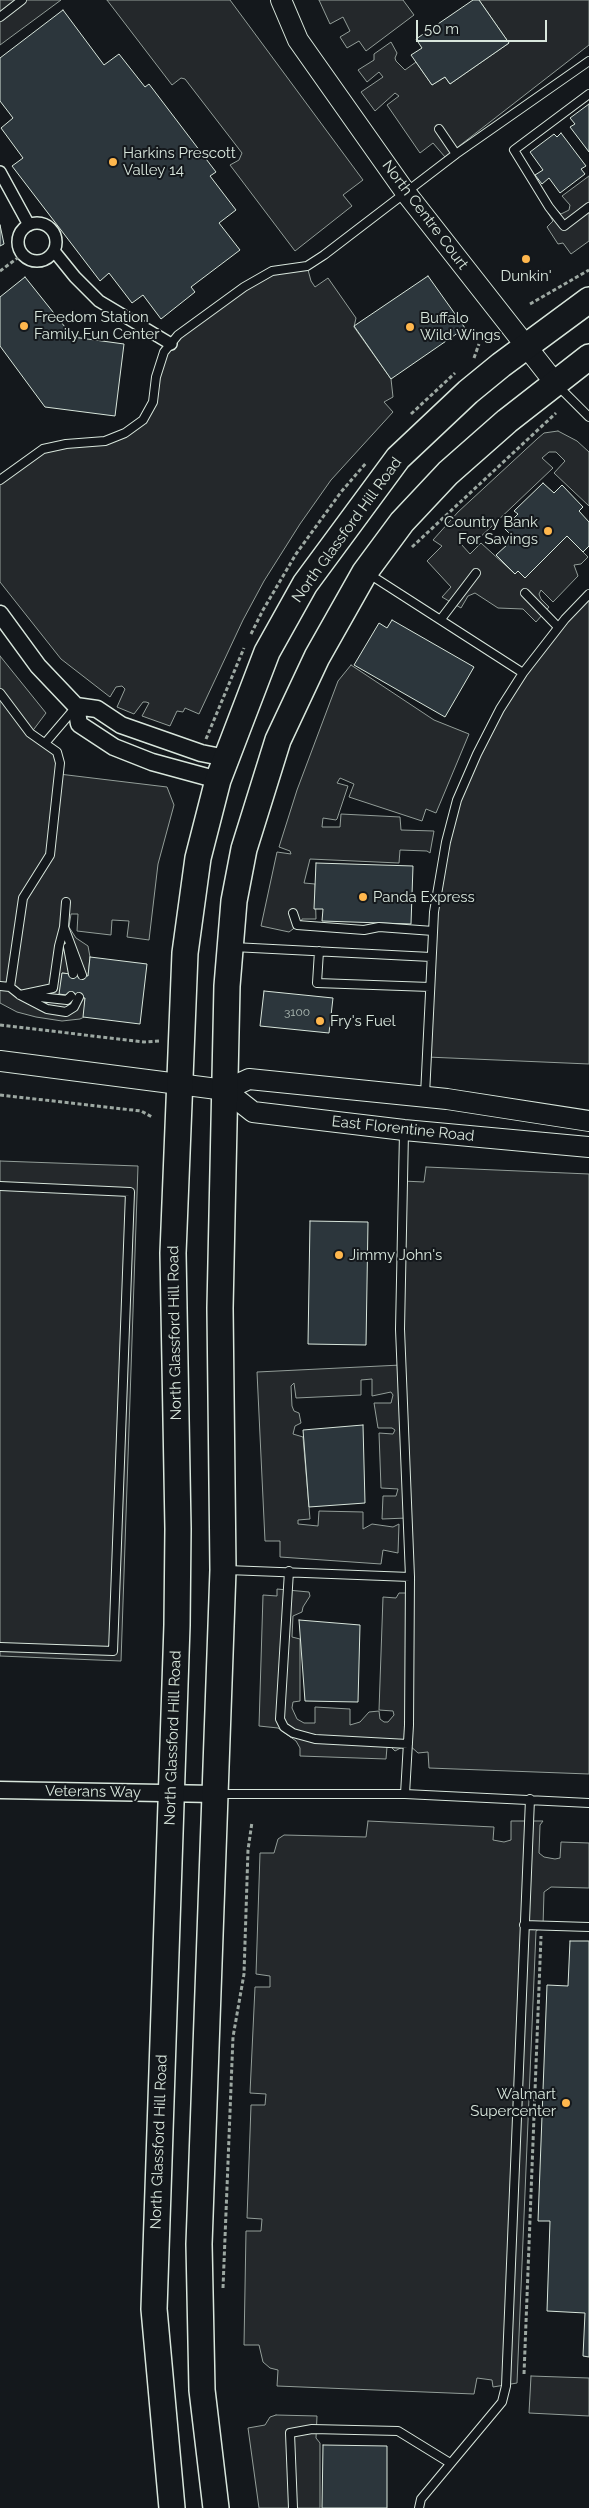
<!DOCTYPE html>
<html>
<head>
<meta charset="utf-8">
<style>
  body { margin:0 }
  #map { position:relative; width:589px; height:2508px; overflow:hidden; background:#14181c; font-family:Raleway,sans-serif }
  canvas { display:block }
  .scale { position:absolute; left:416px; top:20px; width:131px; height:22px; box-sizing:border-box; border:2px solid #d8e6dc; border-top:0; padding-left:6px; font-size:15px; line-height:18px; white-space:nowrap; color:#d8e6dc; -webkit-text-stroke:4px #14181c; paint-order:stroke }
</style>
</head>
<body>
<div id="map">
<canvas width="589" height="2508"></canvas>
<div class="scale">50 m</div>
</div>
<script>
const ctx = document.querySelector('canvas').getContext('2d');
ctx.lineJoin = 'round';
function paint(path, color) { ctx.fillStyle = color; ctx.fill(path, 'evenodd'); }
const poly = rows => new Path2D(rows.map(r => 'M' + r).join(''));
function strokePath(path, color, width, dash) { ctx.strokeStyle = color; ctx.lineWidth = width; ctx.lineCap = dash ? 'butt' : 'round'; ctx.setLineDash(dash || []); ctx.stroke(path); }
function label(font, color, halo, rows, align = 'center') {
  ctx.font = font + ' Raleway,sans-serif'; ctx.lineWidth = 4; ctx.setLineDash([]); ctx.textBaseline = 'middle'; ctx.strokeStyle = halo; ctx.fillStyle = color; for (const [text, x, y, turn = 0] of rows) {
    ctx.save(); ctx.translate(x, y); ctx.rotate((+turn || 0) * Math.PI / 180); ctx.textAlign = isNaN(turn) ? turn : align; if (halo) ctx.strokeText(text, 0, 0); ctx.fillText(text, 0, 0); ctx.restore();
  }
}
const parking = poly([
  [0,0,61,0,0,45,0,0],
  [107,0,230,0,363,180,343,195,352,206,295,251,230,165,239,160,242,153,185,79,181,78,172,85,107,0],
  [319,0,403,0,414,15,366,51,359,41,347,48,340,37,350,31,343,17,330,24,319,0],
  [479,0,589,0,589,45,445,157,433,143,420,153,387,105,399,96,395,93,375,111,361,92,383,77,379,72,367,82,358,70,374,60,374,54,391,42,397,53,395,58,396,61,405,70,416,62,432,85,445,77,450,84,509,43,479,0],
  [589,176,589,241,571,254,563,243,558,244,547,227,553,221,548,213,554,207,561,214,569,210,570,205,562,196,589,176],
  [307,266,311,281,315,287,328,278,356,318,354,327,391,379,393,397,384,402,393,412,331,480,300,524,264,581,243,620,199,714,185,708,183,712,177,711,170,726,142,716,149,703,146,702,143,702,134,714,117,707,125,689,122,686,116,687,110,697,61,659,0,582,0,480,43,449,105,441,143,420,153,402,164,352,178,335,272,271,307,266],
  [558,431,577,441,589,452,589,506,554,473,565,461,556,452,549,452,542,458,553,468,474,543,464,533,461,537,461,544,470,554,481,543,515,574,518,571,524,577,567,536,588,557,581,564,574,565,578,576,553,602,541,590,539,594,541,599,549,607,536,622,523,609,498,608,475,593,468,596,461,608,442,597,451,587,427,561,442,546,433,540,458,512,537,439,544,433,558,431],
  [589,594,589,1064,427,1057,431,957,446,842,477,754,523,673,589,594],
  [0,656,46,713,31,733,57,752,59,774,167,787,174,805,158,864,149,940,127,937,129,921,112,920,111,935,77,931,78,914,71,914,69,927,76,938,88,946,90,957,88,976,62,973,60,994,85,998,84,1017,80,1019,62,1021,36,1017,17,1012,0,1003,0,656],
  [351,665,434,720,469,734,436,813,426,809,422,821,349,797,354,784,340,778,337,783,348,786,337,819,336,820,323,818,322,827,340,827,341,814,400,817,401,830,434,831,430,853,427,851,400,850,399,863,310,859,304,883,315,884,316,919,302,919,301,923,289,932,261,926,277,852,291,854,290,851,279,847,297,790,338,681,351,665],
  [0,1161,138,1166,121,1661,0,1656,0,1161],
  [426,1167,589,1174,589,1774,429,1768,428,1752,418,1753,408,1744,395,1751,390,1746,387,1747,386,1759,300,1756,300,1748,296,1741,278,1728,259,1726,263,1595,277,1596,277,1589,309,1592,310,1596,303,1607,302,1612,293,1616,292,1637,300,1639,300,1701,293,1702,292,1708,297,1719,304,1723,315,1723,315,1707,350,1709,350,1725,360,1722,369,1712,379,1711,380,1719,384,1722,388,1722,394,1715,393,1711,379,1710,383,1597,396,1598,399,1593,410,1593,407,1518,382,1519,383,1496,396,1496,398,1489,381,1488,379,1433,393,1434,395,1430,392,1428,378,1428,374,1403,391,1403,393,1395,391,1392,372,1396,372,1379,361,1380,361,1395,296,1398,294,1383,291,1386,292,1406,294,1411,299,1413,301,1423,295,1426,293,1434,303,1437,310,1519,298,1520,298,1524,318,1526,319,1511,363,1512,363,1529,372,1524,393,1527,399,1524,398,1553,383,1550,381,1564,280,1557,280,1541,265,1541,257,1372,401,1365,403,1181,424,1182,426,1167],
  [368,1821,494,1827,493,1840,504,1842,511,1840,511,1821,543,1821,540,1825,539,1853,544,1857,555,1859,560,1858,561,1842,589,1843,589,1888,551,1887,544,1892,543,1926,536,1931,517,2383,493,2387,492,2380,477,2378,474,2394,277,2386,278,2370,270,2368,263,2362,259,2345,244,2345,246,2231,261,2231,262,2219,247,2218,251,2105,265,2105,266,2094,250,2093,255,1987,270,1987,270,1976,256,1974,260,1853,274,1853,278,1839,284,1835,366,1837,368,1821],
  [531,2376,589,2378,589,2416,529,2413,531,2376],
  [276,2415,317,2416,316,2438,320,2443,320,2508,259,2508,248,2428,265,2425,270,2417,276,2415]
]);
paint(parking, '#24282b');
strokePath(parking, '#939e99', 1);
const building = poly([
  [473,0,479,0,509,43,450,84,445,77,432,85,411,55,422,48,416,39,473,0],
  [63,10,104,65,119,54,145,87,149,84,216,172,210,176,236,210,219,223,240,250,191,287,195,292,161,319,143,295,132,303,109,273,100,281,12,166,23,158,1,128,13,118,0,101,0,58,63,10],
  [589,104,589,152,570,127,575,124,570,118,589,104],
  [561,133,586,166,581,169,585,174,560,193,549,178,542,184,535,175,543,170,530,152,554,134,557,137,561,133],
  [0,225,4,244,0,246,0,225],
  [428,276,465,328,391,379,354,326,428,276],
  [25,277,73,337,124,344,115,416,45,407,0,346,0,297,25,277],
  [543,483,554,493,562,485,583,507,579,511,589,522,589,546,583,552,567,536,525,578,518,571,515,574,496,555,508,544,504,540,510,534,504,528,518,514,514,511,543,483],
  [392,620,474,667,445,717,354,665,379,623,387,628,392,620],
  [316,863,413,866,411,924,322,921,323,909,314,909,316,863],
  [90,957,147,964,140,1024,83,1017,85,998,59,994,62,973,88,976,90,957],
  [264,991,333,998,329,1033,260,1026,264,991],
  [310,1221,368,1222,366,1345,308,1344,310,1221],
  [363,1425,365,1503,309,1507,303,1430,363,1425],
  [299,1620,360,1625,358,1702,305,1701,299,1620],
  [570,1941,589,1941,589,2357,583,2356,585,2313,547,2311,550,2221,538,2221,547,1985,568,1986,570,1941],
  [323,2445,387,2446,387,2508,322,2508,323,2445]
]);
paint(building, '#2c363c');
strokePath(building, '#d8e6dc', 1);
const service = poly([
  [0,17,22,0],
  [589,94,514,150,549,207,564,226,589,207],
  [439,129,456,154],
  [558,386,589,417],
  [0,480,43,449,66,444,105,441,125,433,143,420,153,402,156,377,164,352,178,335,244,287,272,271,307,266,324,255,456,154,589,61],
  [369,574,523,673],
  [525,593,558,627],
  [441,619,476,573],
  [0,693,30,733,57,752,60,763,50,855,23,898,10,987,0,986],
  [46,742,75,708],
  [66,902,64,927,82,975],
  [293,913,297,925,364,930,379,927,433,931],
  [68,947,73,974],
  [233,947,431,957],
  [319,951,317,983,430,987],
  [10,987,20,995,47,1009,66,1012,74,1007,79,997],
  [20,995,53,988,59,946,64,927],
  [30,996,67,1000,71,996],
  [425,1095,434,912,446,842,457,800,477,754,500,709,523,673,565,619,589,594],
  [404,1132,400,1329,410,1577,409,1725,405,1794],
  [0,1186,130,1192,113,1651,0,1647],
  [227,1570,410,1577],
  [289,1571,280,1719,284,1727,293,1733,315,1739,408,1744],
  [219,1794,405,1794,589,1803],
  [524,1925,589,1927],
  [293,2508,290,2433,312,2429,398,2431,450,2463],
  [419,2508,421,2499,502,2402,506,2386,530,1799]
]);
const pedestrian = poly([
  [0,172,29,225],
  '18 242a19 19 0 1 1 38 0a19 19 0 1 1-38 0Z',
  [54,251,75,277,99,301,171,344]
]);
const minor = poly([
  [0,614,38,666,76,706],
  [76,706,79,724,114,747,152,762,218,780],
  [76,706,97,709,121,725,201,753,226,758],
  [0,1790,215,1794]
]);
const tertiary = poly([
  [281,0,298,40,406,193,555,383],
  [0,1061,225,1090,249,1079,447,1099,589,1121],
  [225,1090,253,1112,404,1130,589,1147]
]);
const primary = poly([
  [172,2508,154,2309,177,1625,178,1529,173,1253,185,953,198,858,218,780,267,652,305,584,398,458,468,392,501,365,589,300],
  [216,2508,202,2390,199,2244,223,1570,220,1308,227,986,234,901,244,849,278,740,317,657,365,572,402,522,448,473,507,421,589,357]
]);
strokePath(service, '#d8e6dc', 10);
strokePath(pedestrian, '#d8e6dc', 14);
strokePath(minor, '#d8e6dc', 19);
strokePath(tertiary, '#d8e6dc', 22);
strokePath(primary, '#d8e6dc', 28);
strokePath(poly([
  [0,271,23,254],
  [530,304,589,270],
  [474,358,479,344],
  [411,414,455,373],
  [412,547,556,413],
  [251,634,263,610,296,554,341,492,366,463],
  [206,739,244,648],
  [0,1025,144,1042,160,1041],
  [0,1095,141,1111,152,1117],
  [223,2288,233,2037,244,1974,248,1850,252,1822],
  [524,2374,541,1936]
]), '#9da8a2', 3, [4, 2.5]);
strokePath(service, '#14181c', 8);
strokePath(pedestrian, '#14181c', 11);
strokePath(minor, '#14181c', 16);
strokePath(tertiary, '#14181c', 20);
strokePath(primary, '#14181c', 25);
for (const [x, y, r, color] of [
  [113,162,5,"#ffb74d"],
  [526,259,5,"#ffb74d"],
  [24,326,5,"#ffb74d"],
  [410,327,5,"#ffb74d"],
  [548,531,5,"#ffb74d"],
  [363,897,5,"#ffb74d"],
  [320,1021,5,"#ffb74d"],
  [339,1255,5,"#ffb74d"],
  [566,2103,5,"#ffb74d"]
]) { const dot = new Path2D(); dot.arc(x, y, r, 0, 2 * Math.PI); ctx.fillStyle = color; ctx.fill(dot); strokePath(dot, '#14181c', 2); }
label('12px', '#adbab4', null, [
  ["3100",297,1012]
]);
label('15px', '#d8e6dc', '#14181c', [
  ["Harkins Prescott",123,153],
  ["Valley 14",123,170],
  ["Dunkin'",526,276,"center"],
  ["Freedom Station",34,317],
  ["Family Fun Center",34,334],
  ["Buffalo",420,318],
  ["Wild Wings",420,335],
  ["Country Bank",538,522,"right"],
  ["For Savings",538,539,"right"],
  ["Panda Express",373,897],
  ["Fry's Fuel",330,1021],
  ["Jimmy John's",349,1255],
  ["Walmart",556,2094,"right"],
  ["Supercenter",556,2111,"right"]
], 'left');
label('15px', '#d8e6dc', '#14181c', [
  ["North Centre Court",425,215,53],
  ["North Glassford Hill Road",347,530,-54],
  ["East Florentine Road",403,1129,6],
  ["North Glassford Hill Road",175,1333,-91],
  ["North Glassford Hill Road",173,1738,-88],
  ["Veterans Way",93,1792,1],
  ["North Glassford Hill Road",159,2142,-88]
]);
</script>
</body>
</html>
